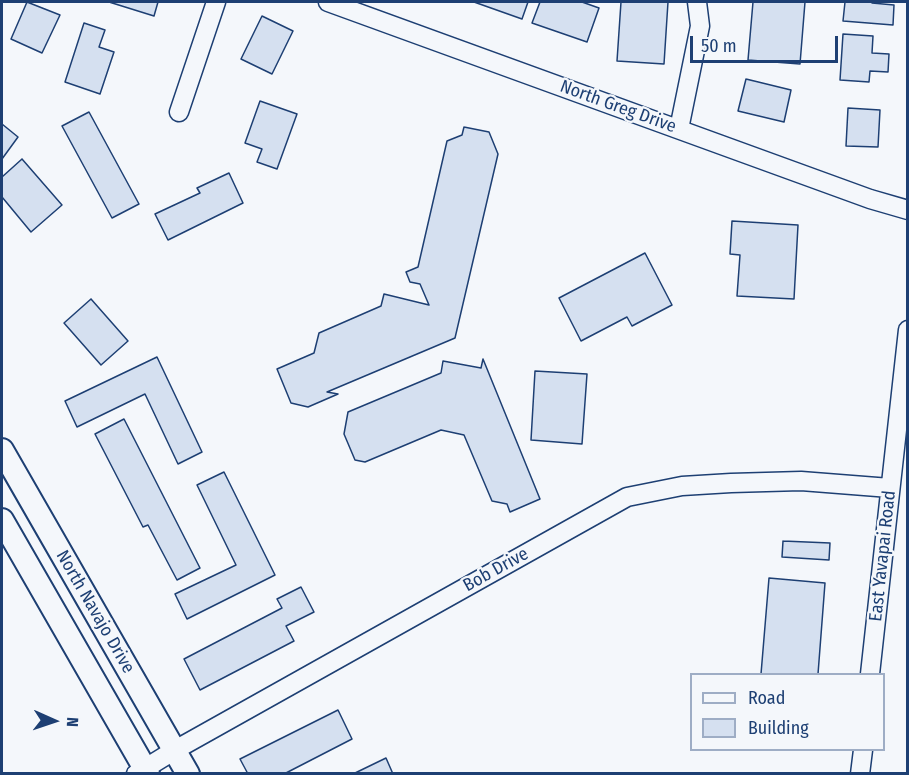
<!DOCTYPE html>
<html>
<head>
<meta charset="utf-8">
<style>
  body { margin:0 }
  #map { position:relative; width:909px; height:775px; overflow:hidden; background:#f4f7fb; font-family:"Fira Sans Condensed",sans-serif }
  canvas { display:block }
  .frame { position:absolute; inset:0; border:3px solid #1d3f73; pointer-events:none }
  .legend { position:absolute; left:690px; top:673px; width:195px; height:78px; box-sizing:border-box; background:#f4f7fb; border:2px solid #9eadc5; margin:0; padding:8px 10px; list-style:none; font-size:18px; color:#1d3f73 }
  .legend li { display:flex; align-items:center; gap:12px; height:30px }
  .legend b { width:30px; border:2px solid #9eadc5 }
  .north { position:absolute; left:24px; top:691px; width:60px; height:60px; -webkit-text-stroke:4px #f4f7fb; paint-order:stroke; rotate:93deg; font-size:16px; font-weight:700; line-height:24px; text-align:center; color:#1d3f73 }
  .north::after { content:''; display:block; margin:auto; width:21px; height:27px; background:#1d3f73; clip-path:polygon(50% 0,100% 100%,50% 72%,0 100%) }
  .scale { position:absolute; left:690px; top:36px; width:148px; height:27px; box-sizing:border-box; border:3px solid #1d3f73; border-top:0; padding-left:8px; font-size:18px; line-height:21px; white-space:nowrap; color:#1d3f73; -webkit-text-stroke:4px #f4f7fb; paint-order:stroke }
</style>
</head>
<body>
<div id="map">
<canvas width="909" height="775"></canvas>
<div class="frame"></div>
<ul class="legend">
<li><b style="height:8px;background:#f4f7fb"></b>Road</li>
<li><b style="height:16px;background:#d5e0f0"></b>Building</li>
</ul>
<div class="north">N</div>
<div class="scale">50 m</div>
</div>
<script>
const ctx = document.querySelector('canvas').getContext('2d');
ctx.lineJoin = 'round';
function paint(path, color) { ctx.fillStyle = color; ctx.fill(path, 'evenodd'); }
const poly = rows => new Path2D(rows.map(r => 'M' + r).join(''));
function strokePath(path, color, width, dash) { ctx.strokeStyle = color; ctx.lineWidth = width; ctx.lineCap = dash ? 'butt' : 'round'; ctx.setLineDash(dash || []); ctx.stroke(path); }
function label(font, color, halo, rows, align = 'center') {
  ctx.font = font + ' "Fira Sans Condensed",sans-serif'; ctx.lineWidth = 4.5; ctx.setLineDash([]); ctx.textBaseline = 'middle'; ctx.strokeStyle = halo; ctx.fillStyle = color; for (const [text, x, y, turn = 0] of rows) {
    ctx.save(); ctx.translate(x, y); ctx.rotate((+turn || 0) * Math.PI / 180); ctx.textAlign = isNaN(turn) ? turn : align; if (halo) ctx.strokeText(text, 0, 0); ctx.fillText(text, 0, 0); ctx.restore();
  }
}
const building = poly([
  [27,2,60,15,42,53,11,39,27,2],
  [109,2,158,2,154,16,109,2],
  [474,2,528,2,522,19,474,2],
  [540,2,582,2,599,8,587,42,532,23,540,2],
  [621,2,668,2,664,64,617,61,621,2],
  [753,2,805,2,800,64,748,60,753,2],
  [845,2,872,2,872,3,894,5,893,25,843,21,845,2],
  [262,16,293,31,272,74,241,59,262,16],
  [84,23,105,30,99,47,114,52,100,94,65,82,84,23],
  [843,34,873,36,872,53,889,54,888,72,870,71,869,82,840,80,843,34],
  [746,79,791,90,784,122,738,111,746,79],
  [260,101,297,114,277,169,257,162,262,149,245,143,260,101],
  [848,108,880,110,878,147,846,146,848,108],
  [89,112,139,204,112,218,62,126,89,112],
  [2,124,18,137,2,159,2,124],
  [464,127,489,132,498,154,455,338,327,392,338,394,308,407,291,403,277,369,314,353,319,333,381,306,384,294,429,305,420,284,410,282,406,272,418,267,447,141,462,135,464,127],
  [22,159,62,205,31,232,2,197,2,177,22,159],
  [229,173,243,203,168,240,155,214,200,193,197,188,229,173],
  [732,221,798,225,794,299,737,296,740,255,730,254,732,221],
  [645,253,672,305,632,326,627,317,581,341,559,298,645,253],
  [91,299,128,341,101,365,64,323,91,299],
  [157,357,202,452,178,464,145,394,77,427,65,401,157,357],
  [483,359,540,499,510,512,507,504,492,501,464,435,441,430,365,462,355,460,344,434,348,412,441,373,443,361,481,368,483,359],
  [535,371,587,374,582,444,531,440,535,371],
  [124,419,200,568,177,580,148,525,143,527,95,434,124,419],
  [224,472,275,575,187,619,175,594,236,565,197,485,224,472],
  [783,541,830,543,829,560,782,557,783,541],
  [769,578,825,583,818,674,761,674,769,578],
  [301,587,314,612,286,626,294,641,200,690,184,659,282,608,277,599,301,587],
  [338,710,352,739,284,774,248,774,240,759,338,710],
  [386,758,393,774,353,774,386,758]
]);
paint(building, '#d5e0f0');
strokePath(building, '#1d3f73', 1.5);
const minor = poly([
  [328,2,870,199,908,210],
  [179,112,216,2],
  [679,129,700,26,697,2],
  [870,674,908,330],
  [136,774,175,750,627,497,682,486,731,483,801,481,890,488],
  [860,774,863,750]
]);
const tertiary = poly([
  [2,450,188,774],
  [2,520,148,774]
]);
strokePath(minor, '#1d3f73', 21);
strokePath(tertiary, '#1d3f73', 26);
strokePath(minor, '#f4f7fb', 18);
strokePath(tertiary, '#f4f7fb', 22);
label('18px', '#1d3f73', '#f4f7fb', [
  ["North Greg Drive",618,107,20],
  ["East Yavapai Road",883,556,-84],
  ["Bob Drive",496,570,-29],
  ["North Navajo Drive",95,612,60]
]);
</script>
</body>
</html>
